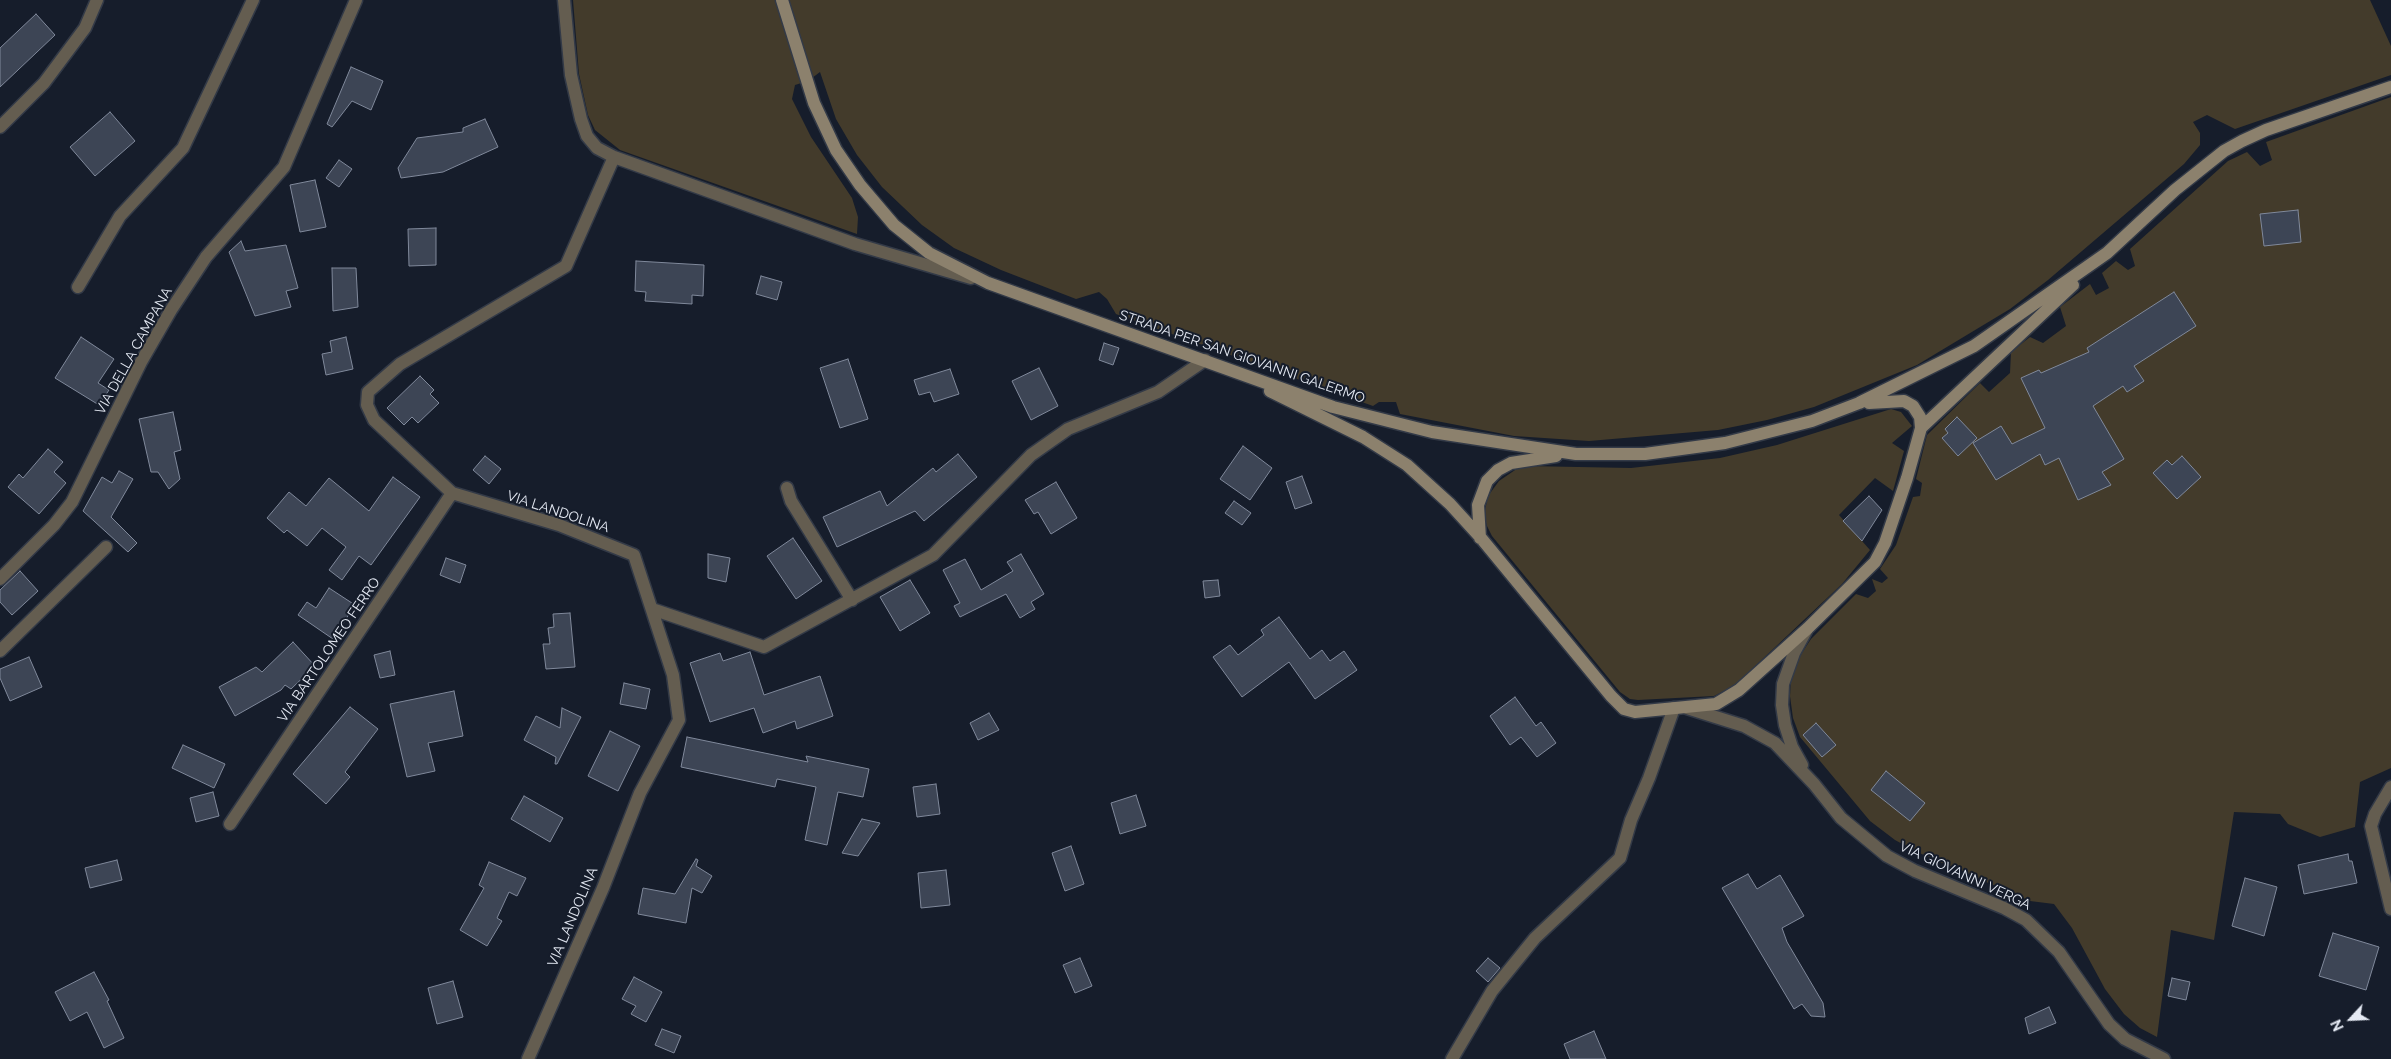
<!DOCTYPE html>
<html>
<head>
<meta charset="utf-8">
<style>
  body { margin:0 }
  #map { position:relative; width:2391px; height:1059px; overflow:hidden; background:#161d2b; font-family:Raleway,sans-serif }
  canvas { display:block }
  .north { position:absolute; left:2326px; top:994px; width:50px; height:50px; -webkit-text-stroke:4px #161d2b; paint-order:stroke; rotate:245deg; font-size:14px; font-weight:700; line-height:20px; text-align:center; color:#e5eaf4 }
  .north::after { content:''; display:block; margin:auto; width:18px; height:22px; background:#e5eaf4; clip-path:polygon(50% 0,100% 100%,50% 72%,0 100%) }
</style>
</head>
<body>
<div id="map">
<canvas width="2391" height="1059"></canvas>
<div class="north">N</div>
</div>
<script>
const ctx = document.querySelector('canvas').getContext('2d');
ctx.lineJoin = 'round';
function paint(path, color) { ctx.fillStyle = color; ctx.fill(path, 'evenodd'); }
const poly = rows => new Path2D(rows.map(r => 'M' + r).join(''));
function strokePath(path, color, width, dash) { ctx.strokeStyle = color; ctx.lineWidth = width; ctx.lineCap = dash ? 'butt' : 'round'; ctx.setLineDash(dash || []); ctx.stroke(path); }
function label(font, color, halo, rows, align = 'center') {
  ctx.font = font + ' Raleway,sans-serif'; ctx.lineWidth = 4; ctx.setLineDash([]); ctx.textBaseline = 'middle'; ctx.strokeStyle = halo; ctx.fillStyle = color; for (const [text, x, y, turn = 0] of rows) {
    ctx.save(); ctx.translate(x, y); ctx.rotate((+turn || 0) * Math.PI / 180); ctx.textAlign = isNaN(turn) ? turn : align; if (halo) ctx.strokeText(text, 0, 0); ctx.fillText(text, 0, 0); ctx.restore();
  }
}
paint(poly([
  [573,0,2370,0,2391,46,2391,75,2235,129,2207,115,2193,122,2200,133,2200,145,2184,164,2048,280,2010,309,1917,365,1814,407,1767,420,1718,430,1589,441,1514,436,1400,414,1396,402,1379,402,1373,406,1116,314,1107,299,1099,292,1076,299,1001,270,954,248,922,225,882,187,857,155,836,119,820,72,808,81,795,85,792,99,811,137,852,198,858,217,857,234,620,150,595,130,588,115,579,74],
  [2391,97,2391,768,2360,782,2355,827,2320,837,2288,824,2280,814,2234,812,2214,940,2171,930,2157,1037,2140,1028,2124,1014,2105,989,2072,928,2054,904,2030,901,1917,852,1895,840,1870,821,1800,737,1793,718,1790,696,1791,677,1798,659,1811,639,1856,594,1868,598,1876,591,1872,579,1882,583,1888,578,1880,569,1896,545,1913,497,1920,496,1922,483,1916,479,1927,435,1980,383,1989,392,2010,373,2011,352,2030,337,2043,343,2066,326,2060,307,2090,284,2096,295,2109,288,2102,273,2116,261,2128,270,2135,266,2130,249,2228,161,2247,152,2260,166,2272,160,2266,142],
  [1891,409,1901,412,1912,426,1892,443,1904,451,1893,491,1875,478,1839,515,1870,550,1842,584,1734,686,1714,696,1638,700,1630,699,1620,692,1492,536,1487,526,1484,515,1488,496,1499,481,1518,468,1526,466,1631,468,1720,458,1777,445]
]), '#433b2b');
const building = poly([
  [36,14,55,35,0,87,0,48,36,14],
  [351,67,383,81,371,110,352,101,332,127,327,124,351,67],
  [110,112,135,141,95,176,70,147,110,112],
  [485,119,498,147,443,172,401,178,398,168,417,138,463,132,463,128,485,119],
  [339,160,352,169,339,187,326,178,339,160],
  [315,180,326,227,300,232,290,185,315,180],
  [2298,210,2301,242,2264,246,2260,214,2298,210],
  [436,228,436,265,409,266,408,229,436,228],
  [241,241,245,251,286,245,298,288,286,291,291,307,255,316,229,252,241,241],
  [636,261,704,265,703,296,692,295,692,304,645,301,646,292,635,291,636,261],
  [332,268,356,268,358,307,333,311,332,268],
  [761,276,782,282,777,300,756,294,761,276],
  [2174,292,2196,326,2134,366,2144,381,2127,392,2123,386,2093,406,2124,459,2102,472,2111,485,2078,500,2059,458,2045,465,2040,454,1996,480,1973,443,2001,426,2012,444,2045,428,2021,378,2039,370,2041,373,2089,352,2087,348,2174,292],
  [81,337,114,359,98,383,109,390,99,405,55,378,81,337],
  [346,337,353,369,326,375,322,354,332,352,330,341,346,337],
  [1104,343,1119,348,1113,365,1099,360,1104,343],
  [848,359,868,419,840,428,820,368,848,359],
  [1039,368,1058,406,1031,420,1012,381,1039,368],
  [950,369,959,394,934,402,930,392,919,395,914,380,950,369],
  [420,376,434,390,430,394,439,403,418,423,412,417,404,425,387,408,420,376],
  [173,412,181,450,174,452,180,479,169,489,158,472,151,472,139,419,173,412],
  [1957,417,1977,438,1958,456,1942,438,1948,433,1945,429,1957,417],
  [1243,446,1272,468,1250,500,1220,479,1243,446],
  [48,449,63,462,54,472,66,483,39,514,8,487,19,474,23,478,48,449],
  [958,454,977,477,924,521,915,511,837,547,823,517,880,491,887,506,933,468,936,472,958,454],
  [485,456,501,469,489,484,473,470,485,456],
  [2182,456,2201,477,2177,499,2153,473,2167,460,2172,465,2182,456],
  [119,471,133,479,111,517,137,543,128,552,83,511,102,477,112,483,119,471],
  [1302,476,1312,503,1295,509,1286,482,1302,476],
  [393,477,420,497,371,565,359,556,342,580,329,570,346,547,322,528,307,546,287,530,284,533,267,518,289,492,306,506,329,478,369,511,393,477],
  [1056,482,1077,518,1051,534,1038,512,1034,514,1025,500,1056,482],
  [1869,496,1882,510,1862,541,1843,521,1869,496],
  [1234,501,1251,513,1242,525,1225,513,1234,501],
  [793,538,822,581,796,599,767,556,793,538],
  [708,554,730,558,726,582,708,578,708,554],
  [1021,554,1044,594,1031,602,1035,609,1020,618,1006,594,960,617,954,606,960,603,943,570,965,559,981,590,1013,571,1007,562,1021,554],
  [446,558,466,565,460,583,440,575,446,558],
  [20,571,38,591,12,615,0,602,0,590,20,571],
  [910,580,930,613,900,631,880,597,910,580],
  [1218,580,1220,596,1205,598,1203,581,1218,580],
  [329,588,355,605,333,639,298,615,307,602,316,608,329,588],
  [570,613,575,667,546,669,543,644,550,644,548,628,554,627,553,614,570,613],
  [1279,617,1310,659,1322,650,1330,661,1344,651,1357,670,1315,699,1289,662,1242,697,1213,657,1230,645,1238,655,1264,635,1261,630,1279,617],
  [293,642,315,666,291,689,285,685,281,690,235,716,219,687,256,667,262,672,293,642],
  [390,651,395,675,380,678,374,655,390,651],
  [750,652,764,695,820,676,833,716,797,729,795,721,763,733,754,708,710,722,690,663,720,653,723,661,750,652],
  [29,657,42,687,10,701,0,678,0,669,29,657],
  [624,683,650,689,646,709,620,704,624,683],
  [454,691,463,736,428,743,435,771,407,777,390,704,454,691],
  [1515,697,1536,726,1541,722,1556,743,1537,757,1521,737,1510,745,1490,716,1515,697],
  [350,707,378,729,345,772,350,777,326,804,293,774,350,707],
  [562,708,581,717,557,764,555,764,556,757,524,740,536,716,560,728,562,708],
  [989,713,999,730,978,740,970,723,989,713],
  [1816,723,1836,745,1822,757,1803,735,1816,723],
  [610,731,640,746,618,791,588,776,610,731],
  [687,737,808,762,806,756,869,769,863,797,838,792,827,845,805,840,816,787,777,779,775,787,681,767,687,737],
  [183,745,225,764,214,788,172,768,183,745],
  [1886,771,1925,803,1910,821,1871,790,1886,771],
  [936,784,940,814,917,817,913,787,936,784],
  [213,792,219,816,196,822,190,798,213,792],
  [1136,795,1146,826,1120,834,1111,803,1136,795],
  [524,796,563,818,550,842,511,819,524,796],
  [862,819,880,823,858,856,842,853,862,819],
  [1071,846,1084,884,1065,891,1052,853,1071,846],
  [2348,854,2349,861,2352,861,2357,883,2304,894,2298,865,2348,854],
  [696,859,698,860,696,866,712,876,702,893,692,888,686,923,638,914,643,888,675,894,696,859],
  [117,860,122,880,90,888,85,868,117,860],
  [489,862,526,878,517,896,509,892,497,918,502,921,487,946,460,930,484,888,479,885,489,862],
  [946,870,950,905,921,908,918,873,946,870],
  [1748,874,1757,889,1780,875,1804,916,1782,928,1787,942,1823,1003,1825,1017,1811,1016,1802,1004,1794,1009,1722,888,1748,874],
  [2245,878,2277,887,2264,936,2232,926,2245,878],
  [2333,933,2379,947,2366,990,2319,976,2333,933],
  [1080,958,1092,986,1075,993,1063,965,1080,958],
  [1488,958,1500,968,1488,982,1476,971,1488,958],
  [94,972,109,1000,107,1001,124,1038,104,1048,87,1012,70,1021,55,992,94,972],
  [634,977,662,992,646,1022,631,1014,636,1006,622,999,634,977],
  [2172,978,2190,982,2186,1000,2168,996,2172,978],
  [453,981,463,1017,437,1024,428,988,453,981],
  [2049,1007,2056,1023,2029,1034,2025,1018,2049,1007],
  [662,1029,681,1036,674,1053,655,1045,662,1029],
  [1594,1031,1606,1059,1570,1059,1564,1044,1594,1031]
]);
paint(building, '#3d4555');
strokePath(building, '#80899b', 1);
const minor = poly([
  [564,0,571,75,581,119,587,136,597,148,614,157,855,244,971,278],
  [0,127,44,83,85,28,97,0],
  [78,287,120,216,183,148,253,0],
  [787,488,791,501,852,600],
  [0,579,54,525,72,502,141,362,171,310,206,257,284,167,356,0],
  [652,609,764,647,933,555,1031,455,1068,429,1158,392,1205,360],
  [0,651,106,547],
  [2391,787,2375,814,2371,826,2391,909],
  [230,824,452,493],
  [528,1059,603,888,640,793,679,720,673,675,634,555,559,525,452,493,374,420,367,405,368,392,400,364,566,266,614,157],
  [1452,1059,1492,991,1535,938,1620,858,1631,820,1649,778,1674,708]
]);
const tertiary = poly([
  [1687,708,1744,726,1775,743,1814,784,1841,818,1887,856,1915,871,2004,908,2026,920,2059,952,2109,1024,2125,1039,2164,1059],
  [1802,765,1792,747,1785,725,1782,705,1783,684,1794,653,1806,631]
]);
const secondary = poly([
  [782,0,814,103,836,150,860,185,894,225,929,253,988,283,1333,407,1432,432,1576,454,1645,454,1725,443,1812,421,1859,403,1974,346,2107,253,2175,190,2224,151,2242,141,2266,130,2391,87],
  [1270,391,1363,437,1407,465,1450,504,1481,538,1611,696,1624,709,1635,712,1716,704,1739,690,1808,628,1875,562,1885,543,1907,478,1921,428,2073,285],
  [1869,403,1904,401,1913,406,1920,417,1921,428],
  [1480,538,1478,505,1487,481,1498,470,1511,463,1556,456]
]);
strokePath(minor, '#333a47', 15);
strokePath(tertiary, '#333a47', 15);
strokePath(secondary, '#333a47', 15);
strokePath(minor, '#645d50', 12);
strokePath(tertiary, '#645d50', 12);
strokePath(secondary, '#8c816d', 12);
label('14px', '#e5eaf4', '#161d2b', [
  ["VIA DELLA CAMPANA",134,351,-61],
  ["STRADA PER SAN GIOVANNI GALERMO",1242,357,19],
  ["VIA LANDOLINA",558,512,18],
  ["VIA BARTOLOMEO FERRO",329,650,-56],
  ["VIA GIOVANNI VERGA",1965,876,25],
  ["VIA LANDOLINA",573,917,-67]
]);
</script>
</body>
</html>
